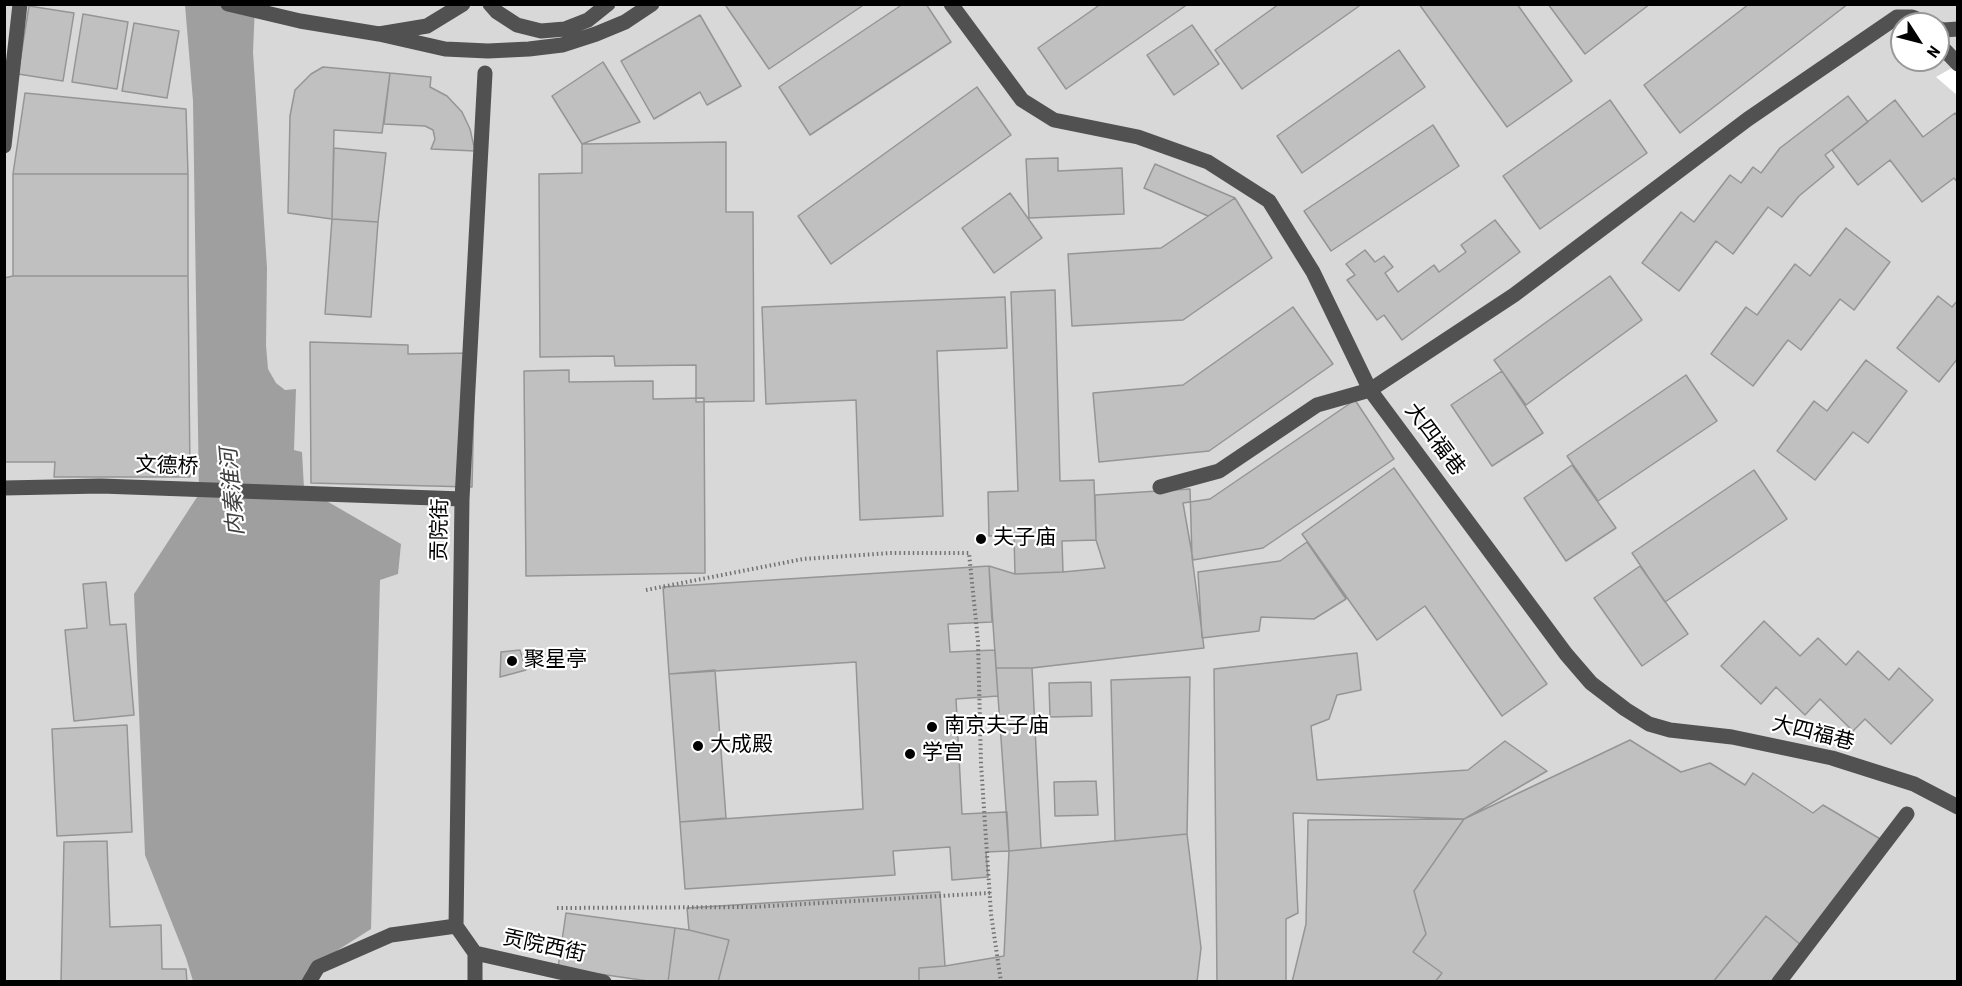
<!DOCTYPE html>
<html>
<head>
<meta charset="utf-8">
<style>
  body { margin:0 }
  #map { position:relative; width:1962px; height:986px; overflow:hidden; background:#fff; font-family:"Roboto Condensed",sans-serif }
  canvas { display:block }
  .frame { position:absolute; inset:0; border:6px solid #000; pointer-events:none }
  .north { position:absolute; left:1890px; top:12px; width:60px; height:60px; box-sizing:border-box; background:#fff; border:2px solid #999; border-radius:50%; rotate:126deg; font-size:16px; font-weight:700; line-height:24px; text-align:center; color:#000 }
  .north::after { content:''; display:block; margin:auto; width:21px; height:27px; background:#000; clip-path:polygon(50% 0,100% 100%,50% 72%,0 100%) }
</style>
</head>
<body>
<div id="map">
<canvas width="1962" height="986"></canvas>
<div class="frame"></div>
<div class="north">N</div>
</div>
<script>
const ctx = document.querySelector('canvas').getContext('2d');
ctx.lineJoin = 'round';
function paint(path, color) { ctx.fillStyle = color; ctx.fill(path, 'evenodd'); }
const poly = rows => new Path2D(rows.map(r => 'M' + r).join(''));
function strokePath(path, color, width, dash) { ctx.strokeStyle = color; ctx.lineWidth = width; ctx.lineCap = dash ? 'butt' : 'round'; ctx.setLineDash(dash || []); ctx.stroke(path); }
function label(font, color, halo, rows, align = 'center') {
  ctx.font = font + ' "Roboto Condensed","Noto Sans SC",sans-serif'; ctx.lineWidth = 4.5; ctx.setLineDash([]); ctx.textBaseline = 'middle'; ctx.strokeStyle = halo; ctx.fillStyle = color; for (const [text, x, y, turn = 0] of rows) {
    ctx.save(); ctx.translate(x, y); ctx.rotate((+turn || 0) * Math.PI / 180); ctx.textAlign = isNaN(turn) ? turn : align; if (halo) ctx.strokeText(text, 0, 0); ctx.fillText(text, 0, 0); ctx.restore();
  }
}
paint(poly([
  [5,5,1957,5,1957,65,1936,77,1958,96,1957,981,5,982],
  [1902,24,1938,24,1938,60,1902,60]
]), '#d8d8d8');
paint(poly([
  [185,5,255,5,253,52,267,268,266,345,268,369,276,383,285,390,296,389,294,450,302,452,304,488,401,544,398,574,380,580,371,929,308,969,301,981,193,981,186,958,145,855,134,594,199,494,193,101]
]), '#9f9f9f');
const building = poly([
  [728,4,865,4,769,69,726,6,728,4],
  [903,4,926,4,951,42,810,135,779,87,903,4],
  [1101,4,1188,4,1066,89,1038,48,1101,4],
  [1279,4,1362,4,1242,89,1215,50,1279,4],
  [1419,4,1517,4,1572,81,1507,127,1419,4],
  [1548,4,1650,4,1585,54,1548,4],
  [1749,4,1848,4,1680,133,1644,85,1749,4],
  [29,6,74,13,63,81,18,74,29,6],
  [83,14,128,22,117,89,72,82,83,14],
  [700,15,741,86,707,105,700,92,654,119,621,61,700,15],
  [134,23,179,31,167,98,122,91,134,23],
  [1192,25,1219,64,1174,95,1147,55,1192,25],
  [1399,50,1425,87,1302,173,1277,136,1399,50],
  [603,62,640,122,582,144,552,96,603,62],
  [323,67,390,73,382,133,334,130,332,219,288,213,290,116,295,90,311,74,323,67],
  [390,73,431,77,430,87,447,96,462,112,470,129,475,151,431,149,435,139,433,130,425,126,384,124,390,73],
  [977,87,1011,135,831,264,798,216,977,87],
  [25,93,186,109,188,174,13,174,25,93],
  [1848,96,1868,122,1825,155,1834,167,1799,196,1782,217,1768,207,1733,254,1716,241,1679,291,1642,263,1681,212,1694,222,1730,175,1741,183,1753,167,1761,173,1780,148,1848,96],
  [1610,100,1647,153,1540,229,1503,176,1610,100],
  [1895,100,1923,137,1955,113,1958,117,1958,183,1954,178,1922,202,1890,160,1858,185,1832,150,1895,100],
  [1433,125,1459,166,1331,251,1304,211,1433,125],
  [726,142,726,212,753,212,754,401,696,402,696,365,615,366,614,356,540,357,539,174,582,173,582,144,726,142],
  [334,148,386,153,378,222,332,219,334,148],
  [1058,158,1058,171,1122,168,1124,214,1029,218,1026,159,1058,158],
  [1155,164,1235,198,1208,216,1144,188,1155,164],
  [13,174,188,174,188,276,13,276,13,174],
  [1010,193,1042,238,994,273,962,228,1010,193],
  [1235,198,1272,258,1183,320,1072,326,1068,254,1161,248,1235,198],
  [332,219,378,222,371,317,325,314,332,219],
  [1495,220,1520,252,1402,340,1384,315,1377,320,1347,280,1355,275,1346,264,1365,250,1375,262,1384,256,1393,267,1385,273,1398,292,1434,265,1439,272,1466,252,1461,245,1495,220],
  [1846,228,1890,262,1854,310,1840,299,1801,350,1788,340,1753,386,1711,354,1746,307,1757,315,1795,264,1810,276,1846,228],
  [13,276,188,276,190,477,54,477,55,462,4,462,4,278,13,276],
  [1610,276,1642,320,1526,405,1494,360,1610,276],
  [1055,290,1060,481,1094,480,1096,540,1062,541,1063,572,1015,574,1014,535,989,536,988,492,1018,491,1011,292,1055,290],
  [1938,296,1952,307,1958,300,1958,358,1939,382,1897,348,1938,296],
  [1005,297,1007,348,937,351,943,516,860,520,856,400,766,404,762,307,1005,297],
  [1293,307,1333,364,1209,451,1099,462,1093,393,1183,385,1293,307],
  [310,342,408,345,408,354,475,353,472,487,311,483,310,342],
  [1866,360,1907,391,1868,443,1853,432,1815,480,1777,451,1814,401,1827,411,1866,360],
  [569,370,569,382,653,381,653,399,704,398,705,573,526,576,524,371,569,370],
  [1502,371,1543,433,1492,466,1451,405,1502,371],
  [1686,375,1717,421,1598,501,1567,456,1686,375],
  [1355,400,1394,459,1263,548,1193,560,1183,503,1210,499,1355,400],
  [1572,465,1616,528,1566,561,1524,498,1572,465],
  [1394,468,1547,684,1502,716,1425,606,1377,640,1302,534,1394,468],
  [1754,470,1787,519,1665,602,1632,553,1754,470],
  [1190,489,1192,557,1204,648,1032,668,996,668,989,566,1015,574,1063,572,1105,568,1096,540,1095,495,1190,489],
  [1307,542,1346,599,1314,619,1261,617,1259,631,1202,638,1198,572,1280,561,1307,542],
  [989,566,992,622,948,624,950,652,995,650,998,696,956,699,962,814,1007,812,1009,851,986,852,988,877,952,880,950,847,893,851,895,875,685,889,680,822,863,809,856,662,669,674,663,587,989,566],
  [1640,566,1688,634,1642,666,1594,598,1640,566],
  [106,582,110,625,126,624,134,715,74,721,65,630,87,628,83,584,106,582],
  [1764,621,1800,656,1818,638,1846,665,1858,651,1889,680,1899,668,1933,700,1891,744,1865,719,1853,731,1820,699,1805,715,1776,687,1761,704,1721,666,1764,621],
  [520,650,526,670,500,677,501,652,520,650],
  [1357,653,1361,690,1337,695,1329,719,1311,726,1317,780,1468,770,1505,741,1547,771,1464,819,1293,813,1298,913,1286,919,1286,982,1217,982,1214,669,1357,653],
  [996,668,1032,668,1041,848,1009,851,996,668],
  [715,670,726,818,680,822,669,674,715,670],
  [1190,677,1187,834,1115,841,1111,680,1190,677],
  [1091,682,1092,716,1050,717,1049,683,1091,682],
  [127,725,132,832,57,836,52,729,127,725],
  [1630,740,1681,772,1710,763,1745,785,1753,773,1813,813,1823,805,1882,840,1801,945,1766,916,1713,982,1435,982,1442,973,1413,952,1426,934,1414,891,1464,819,1630,740],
  [1096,781,1098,815,1055,816,1054,782,1096,781],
  [1464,819,1414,891,1426,934,1413,952,1442,973,1435,982,1292,982,1306,924,1308,820,1464,819],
  [1187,834,1201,948,1197,982,919,982,919,968,945,966,1004,956,1009,851,1187,834],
  [107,841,110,927,161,925,162,969,186,969,187,982,61,982,64,842,107,841],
  [940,892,945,966,919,968,919,982,718,982,729,940,689,930,687,908,940,892],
  [566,913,675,928,668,982,655,982,558,968,566,913],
  [1766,916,1801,945,1771,982,1713,982,1766,916],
  [675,928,689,930,729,940,718,982,668,982,675,928]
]);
paint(building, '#c0c0c0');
strokePath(building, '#959595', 1.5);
strokePath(poly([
  [646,590,803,559,891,553,969,553,978,641,981,764,991,914,1001,982],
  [557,908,753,907,990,893]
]), '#737373', 4, [1.5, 3]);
strokePath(poly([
  [228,4,300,21,379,34,427,26,463,4],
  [490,4,497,12,517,25,541,31,565,29,588,20,608,4],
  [951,4,1022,100,1054,120,1138,137,1208,162,1269,201,1313,272,1370,390,1566,654,1591,683,1625,709,1649,724,1670,730,1732,737,1832,758,1914,784,1958,807],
  [1938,28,1944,30,1958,29],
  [379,34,445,49,488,51,529,49,562,45,596,34,625,22,652,4],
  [1938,43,1958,64],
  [4,146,20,4],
  [1160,487,1219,471,1317,405,1370,390,1514,295,1748,119,1897,17,1912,17,1929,24],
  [4,488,101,486,462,499],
  [475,953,604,982],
  [309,982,318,967,391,935,456,926],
  [475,982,475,953,456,926,462,499,485,73],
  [1779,982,1907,814]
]), '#515151', 15);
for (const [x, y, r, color] of [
  [981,539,6,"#000"],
  [512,661,6,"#000"],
  [932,727,6,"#000"],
  [698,746,6,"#000"],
  [910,754,6,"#000"]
]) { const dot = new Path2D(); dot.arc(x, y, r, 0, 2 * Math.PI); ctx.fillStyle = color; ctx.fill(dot); strokePath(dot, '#fff', 2); }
label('21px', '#000', '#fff', [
  ["大四福巷",1434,440,53],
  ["文德桥",167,467,2],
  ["贡院街",441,530,-89],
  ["大四福巷",1813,734,14],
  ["贡院西街",544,947,12]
]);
label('21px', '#000', '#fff', [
  ["夫子庙",993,539],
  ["聚星亭",524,661],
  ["南京夫子庙",944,727],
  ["大成殿",710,746],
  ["学宫",922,754]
], 'left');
label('italic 22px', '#404040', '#fff', [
  ["内秦淮河",234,492,-95]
]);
</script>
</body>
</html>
